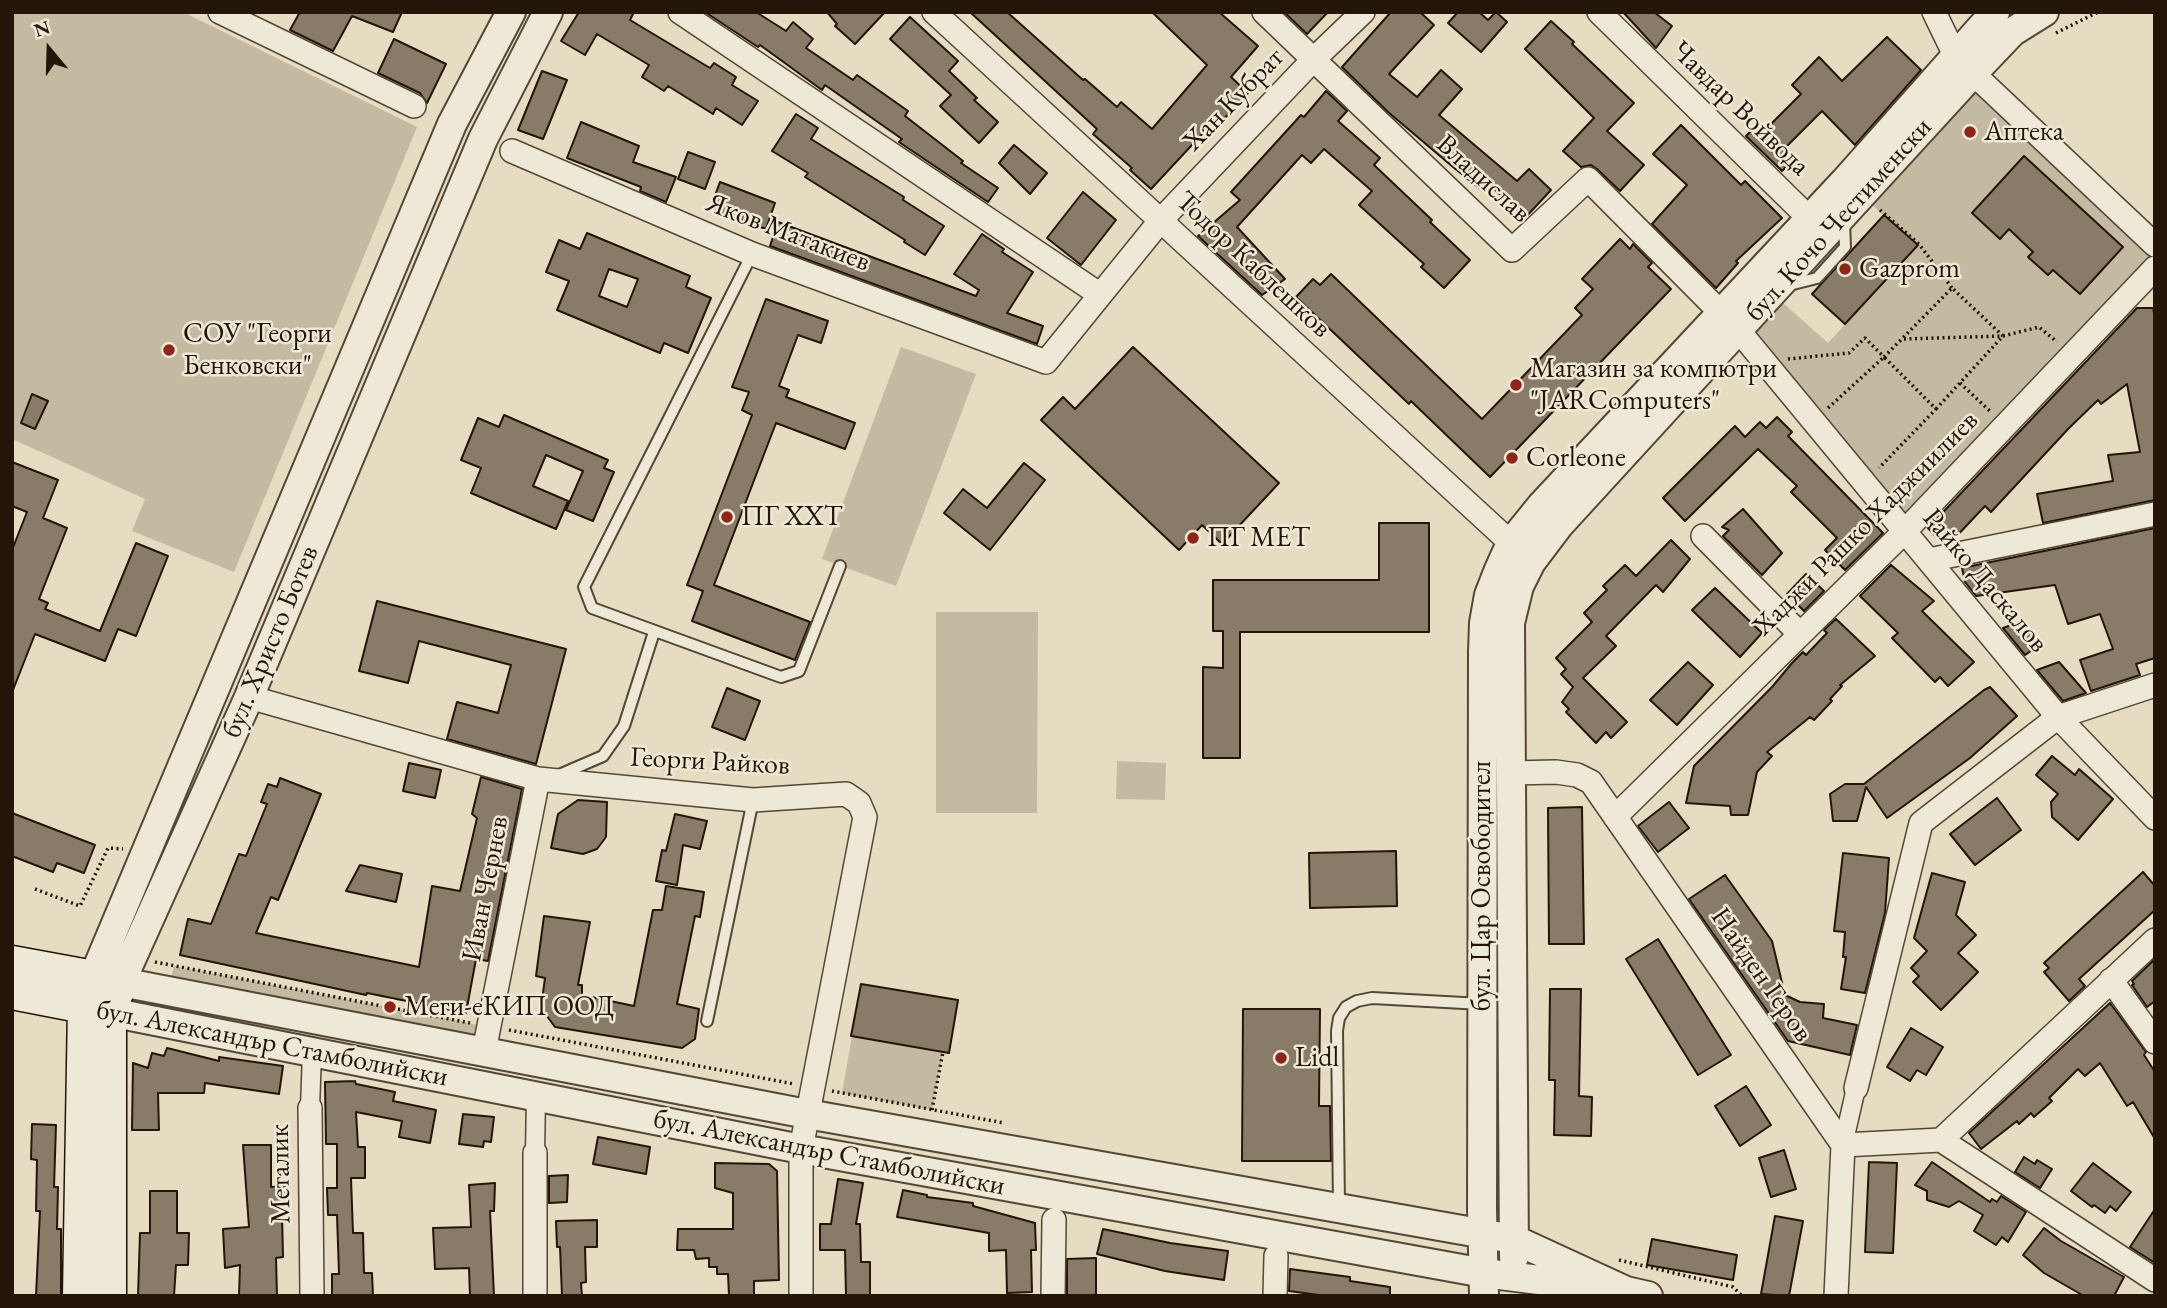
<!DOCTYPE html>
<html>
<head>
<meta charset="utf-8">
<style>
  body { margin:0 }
  #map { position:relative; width:2167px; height:1308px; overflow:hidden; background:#e5dcc1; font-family:"EB Garamond",serif }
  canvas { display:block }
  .frame { position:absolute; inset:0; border:14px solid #231507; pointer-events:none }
  .north { position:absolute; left:14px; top:14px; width:70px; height:70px; -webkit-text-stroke:5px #eee8d7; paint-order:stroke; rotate:341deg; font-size:19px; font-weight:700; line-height:28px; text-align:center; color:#231507 }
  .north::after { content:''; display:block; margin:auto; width:24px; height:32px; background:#231507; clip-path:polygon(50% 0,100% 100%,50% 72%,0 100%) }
</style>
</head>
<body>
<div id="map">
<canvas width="2167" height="1308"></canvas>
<div class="frame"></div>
<div class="north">N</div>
</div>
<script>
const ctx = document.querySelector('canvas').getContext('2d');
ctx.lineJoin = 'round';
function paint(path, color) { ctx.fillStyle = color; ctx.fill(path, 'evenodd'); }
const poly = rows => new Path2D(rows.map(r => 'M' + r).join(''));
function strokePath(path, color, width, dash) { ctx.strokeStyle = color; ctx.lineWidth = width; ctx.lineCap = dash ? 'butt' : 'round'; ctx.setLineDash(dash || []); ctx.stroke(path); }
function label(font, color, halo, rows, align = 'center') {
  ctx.font = font + ' "EB Garamond",serif'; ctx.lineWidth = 5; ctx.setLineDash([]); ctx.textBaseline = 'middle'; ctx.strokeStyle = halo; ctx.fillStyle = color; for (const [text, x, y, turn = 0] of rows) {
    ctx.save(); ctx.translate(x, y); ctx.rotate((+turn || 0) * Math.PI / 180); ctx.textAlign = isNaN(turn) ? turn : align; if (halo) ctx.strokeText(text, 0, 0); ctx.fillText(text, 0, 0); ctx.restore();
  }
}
paint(poly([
  [12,12,183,12,417,127,234,572,132,531,145,499,12,439],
  [1973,73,2155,245,2155,269,1905,531,1739,331,1773,294,1828,343,1886,280,1917,245,1862,196],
  [901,347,976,374,896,586,822,559],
  [936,612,1038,612,1037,813,936,813],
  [1117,761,1166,763,1165,800,1116,799],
  [174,966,489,1027,484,1051,168,991],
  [852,1036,943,1052,932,1110,842,1093]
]), '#c4baa1');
const building = poly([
  [300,12,402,12,393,32,352,16,333,51,290,30,300,12],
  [579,12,634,12,630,20,710,68,714,63,736,77,732,85,758,101,742,125,716,108,713,114,668,86,664,91,642,77,649,65,597,34,585,55,561,41,579,12],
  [705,12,756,12,786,31,793,22,813,39,806,48,853,80,857,75,908,111,905,116,963,161,961,163,998,188,988,202,899,142,902,139,825,85,822,90,760,45,758,47,705,12],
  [827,12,885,12,855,44,835,26,837,24,827,12],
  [970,12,1007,12,1083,80,1085,79,1117,107,1121,102,1152,129,1207,65,1152,12,1219,12,1258,46,1231,77,1248,93,1221,122,1217,118,1151,189,1130,170,1132,168,1093,134,1097,129,970,12],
  [1284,12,1328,12,1307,34,1284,12],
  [1391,12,1420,12,1434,25,1389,74,1417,97,1441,70,1462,89,1439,115,1517,181,1529,169,1551,190,1525,218,1490,185,1484,192,1453,167,1388,112,1342,67,1391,12],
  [1458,12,1479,12,1488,20,1496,12,1507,22,1481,52,1448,23,1458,12],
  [1623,12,1654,12,1672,26,1656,48,1623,12],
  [910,17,958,61,949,71,977,98,974,100,998,122,979,143,940,106,951,95,890,39,910,17],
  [1551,21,1574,42,1572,44,1634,103,1607,131,1644,165,1620,191,1597,169,1591,165,1581,167,1563,151,1594,118,1525,49,1551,21],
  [1887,37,1921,70,1855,145,1822,111,1784,149,1794,159,1782,171,1746,136,1757,125,1763,132,1801,94,1792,85,1819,57,1842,81,1887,37],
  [394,39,446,64,427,103,420,93,378,73,394,39],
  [542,71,567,80,543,139,518,130,542,71],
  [1326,91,1347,111,1338,121,1380,158,1374,165,1432,220,1430,222,1470,260,1444,288,1421,267,1424,264,1359,205,1372,191,1324,149,1311,163,1302,155,1237,227,1285,279,1262,295,1198,236,1240,200,1231,192,1301,115,1304,117,1326,91],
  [796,114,818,128,811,139,904,197,903,200,944,226,925,255,904,242,905,240,805,177,808,173,772,151,796,114],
  [581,122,639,146,633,162,676,177,666,202,640,191,641,187,567,158,581,122],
  [1681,125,1741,185,1745,181,1782,218,1736,261,1738,263,1716,288,1652,224,1687,185,1653,154,1681,125],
  [1014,145,1047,173,1030,194,999,163,1014,145],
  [688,152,715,162,705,189,678,179,688,152],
  [2024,156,2123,247,2080,294,2053,270,2048,275,2028,257,2033,252,2009,229,2000,239,1972,213,2024,156],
  [720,182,775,203,766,229,710,209,720,182],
  [1083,192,1116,220,1081,265,1047,238,1083,192],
  [1884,215,1918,245,1845,324,1812,294,1884,215],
  [778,222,976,296,979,290,954,274,982,234,1004,249,1002,252,1033,272,1007,313,1043,326,1037,344,770,246,778,222],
  [587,233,690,276,686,287,711,298,688,353,664,343,660,353,557,310,569,281,546,272,559,240,580,249,587,233],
  [609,269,638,279,627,307,599,296,609,269],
  [1620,239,1630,249,1633,244,1652,263,1648,267,1671,289,1490,477,1411,401,1409,404,1296,297,1313,279,1320,285,1331,274,1482,419,1582,315,1575,308,1593,289,1582,279,1620,239],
  [766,299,828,321,821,343,798,335,779,386,789,390,786,397,855,423,845,449,776,423,714,585,810,622,795,660,692,621,703,591,687,585,752,415,742,410,749,392,732,387,766,299],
  [2137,308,2153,308,2155,318,2155,500,2043,523,2037,494,2113,481,2108,455,2140,452,2127,384,2101,404,2098,400,2069,428,1991,512,1985,506,1952,541,1942,543,1928,528,2137,308],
  [1133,347,1279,483,1222,544,1202,525,1179,550,1041,420,1063,397,1075,409,1133,347],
  [32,394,48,401,35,429,21,423,32,394],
  [504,415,608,460,604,468,614,472,593,521,566,510,583,471,546,455,533,486,568,501,556,529,471,493,481,468,461,460,478,418,499,427,504,415],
  [1777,417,1792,432,1788,436,1883,533,1845,570,1825,550,1837,538,1791,492,1797,486,1758,449,1685,521,1663,498,1735,426,1745,437,1760,422,1766,428,1777,417],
  [12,462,58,480,43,518,67,528,39,599,48,603,45,609,100,631,136,543,168,556,136,636,118,629,105,661,35,634,13,690,12,550,27,512,12,506,12,462],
  [1024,463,1045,480,990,550,944,513,963,489,987,508,1024,463],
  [1743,509,1782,553,1762,575,1723,536,1729,530,1722,527,1743,509],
  [1379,523,1429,523,1429,632,1240,632,1240,758,1203,758,1203,667,1223,668,1223,631,1213,631,1213,580,1379,580,1379,523],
  [2155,528,2155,658,2136,664,2140,675,2091,691,2080,660,2113,649,2100,614,2068,624,2055,585,1976,596,1965,582,1962,568,2155,528],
  [1671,540,1690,559,1663,592,1656,585,1606,636,1616,646,1583,678,1627,722,1611,738,1606,732,1596,743,1566,712,1569,709,1562,702,1573,687,1561,674,1566,669,1556,658,1592,622,1584,613,1607,590,1603,586,1625,565,1636,576,1671,540],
  [1891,565,1934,601,1922,611,1974,662,1948,686,1940,677,1935,682,1892,638,1898,633,1860,596,1891,565],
  [1806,574,1824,591,1804,611,1787,594,1806,574],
  [1715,588,1762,633,1740,657,1692,610,1715,588],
  [377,601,566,649,536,764,447,739,457,702,498,713,511,665,419,641,408,683,359,671,377,601],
  [1836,619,1875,656,1840,685,1842,686,1830,699,1832,701,1814,720,1810,717,1767,752,1772,756,1757,772,1748,815,1731,815,1730,806,1686,803,1694,766,1772,687,1792,663,1803,652,1806,655,1827,633,1824,630,1836,619],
  [2022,621,2042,643,2025,655,2003,628,2022,621],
  [1688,662,1713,685,1677,725,1650,700,1688,662],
  [2059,662,2086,693,2063,701,2037,670,2059,662],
  [1990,687,2017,716,1970,758,1887,818,1866,787,1857,821,1833,821,1830,794,1845,784,1864,784,1984,690,1990,687],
  [727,688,760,701,745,740,712,727,727,688],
  [2052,756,2075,775,2079,769,2113,799,2078,840,2052,817,2051,802,2058,794,2036,775,2052,756],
  [409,763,441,770,435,798,403,791,409,763],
  [481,777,522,789,488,961,476,959,466,1013,367,993,366,995,180,955,188,919,211,924,239,854,246,856,267,804,261,802,268,784,277,787,280,778,321,794,278,900,271,897,256,933,419,967,432,886,460,891,477,818,472,814,481,777],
  [1997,798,2021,830,1975,865,1950,834,1997,798],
  [578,800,607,802,606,837,597,849,583,854,551,848,558,814,578,800],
  [1669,802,1689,828,1658,852,1638,826,1669,802],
  [1582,807,1584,944,1549,944,1548,808,1582,807],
  [12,813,95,845,84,873,57,863,53,872,12,856,12,813],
  [675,814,707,821,700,849,683,845,677,885,656,881,662,850,666,851,675,814],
  [1396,851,1397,906,1310,908,1309,853,1396,851],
  [1843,853,1889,858,1885,913,1865,993,1841,989,1846,957,1843,957,1845,932,1834,931,1843,853],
  [360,865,402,874,396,902,346,891,360,865],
  [2143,872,2155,886,2155,910,2079,979,2085,986,2069,1001,2044,972,2049,968,2044,963,2143,872],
  [1932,873,1965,882,1956,915,1976,935,1958,953,1978,972,1941,1010,1913,982,1919,976,1911,968,1927,951,1914,938,1932,873],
  [1725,875,1772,941,1785,995,1800,1002,1824,1004,1823,1018,1857,1025,1850,1055,1788,1041,1689,899,1725,875],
  [666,886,704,892,700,917,695,916,677,1004,699,1009,695,1039,682,1048,555,1027,541,1008,545,978,536,976,544,916,590,922,578,985,582,985,582,995,634,1006,653,910,662,910,666,886],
  [1658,939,1731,1055,1698,1075,1626,959,1658,939],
  [2155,959,2155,1001,2147,1007,2132,985,2134,984,2132,981,2155,959],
  [861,984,958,1000,949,1053,851,1036,861,984],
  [1550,989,1581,989,1579,1096,1592,1097,1591,1136,1554,1135,1555,1080,1549,1080,1550,989],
  [2110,1003,2146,1052,2144,1055,2155,1072,2155,1139,2133,1102,2127,1106,2100,1063,2085,1076,2078,1069,2049,1098,2052,1101,2034,1117,2031,1113,2019,1124,2017,1121,1981,1149,1969,1133,2110,1003],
  [1243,1009,1320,1009,1319,1106,1330,1106,1331,1161,1242,1161,1243,1009],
  [1911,1028,1943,1047,1926,1075,1917,1070,1910,1081,1887,1067,1911,1028],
  [167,1048,219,1061,219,1057,283,1066,279,1094,205,1083,204,1093,158,1093,159,1130,132,1130,133,1063,148,1068,152,1053,164,1056,167,1048],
  [355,1081,356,1084,395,1092,393,1101,436,1110,430,1143,399,1137,402,1121,356,1112,358,1147,365,1147,365,1178,351,1178,353,1233,363,1233,364,1273,372,1273,373,1296,332,1296,332,1274,339,1274,337,1215,328,1215,327,1188,337,1188,337,1144,326,1144,325,1082,355,1081],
  [1746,1086,1771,1125,1740,1146,1715,1106,1746,1086],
  [463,1114,494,1117,491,1142,484,1141,483,1147,459,1144,463,1114],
  [32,1124,56,1125,54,1187,58,1187,57,1229,61,1229,61,1296,36,1296,40,1211,36,1211,37,1160,31,1159,32,1124],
  [598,1137,650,1147,646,1174,593,1164,598,1137],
  [243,1145,271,1145,271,1187,287,1186,288,1215,282,1215,283,1257,276,1258,277,1296,239,1296,240,1265,225,1268,223,1229,249,1227,243,1145],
  [1784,1150,1796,1189,1771,1197,1759,1158,1784,1150],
  [2024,1157,2035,1164,2037,1160,2052,1169,2040,1188,2015,1172,2024,1157],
  [1869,1162,1897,1163,1893,1253,1865,1252,1869,1162],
  [1932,1162,1990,1202,1992,1199,1997,1202,2001,1196,2026,1212,2008,1242,2002,1237,1996,1245,1974,1231,1983,1215,1959,1201,1949,1207,1927,1200,1927,1191,1915,1185,1932,1162],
  [715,1163,769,1164,777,1171,779,1280,754,1281,754,1296,729,1296,728,1274,717,1274,717,1267,709,1267,709,1258,696,1259,694,1250,677,1250,678,1229,733,1229,733,1193,715,1188,715,1163],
  [2093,1163,2131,1192,2116,1211,2110,1206,2105,1213,2094,1205,2092,1207,2071,1191,2093,1163],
  [568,1175,567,1202,549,1203,549,1176,568,1175],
  [838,1179,863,1183,856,1224,860,1224,861,1262,870,1262,870,1296,846,1296,845,1250,820,1250,820,1224,831,1224,838,1179],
  [495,1183,494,1211,490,1211,494,1296,470,1296,469,1268,435,1269,433,1228,471,1227,469,1185,495,1183],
  [903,1190,927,1195,927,1197,973,1203,973,1206,1035,1223,1036,1250,1031,1250,1032,1292,1007,1293,1006,1250,989,1251,989,1233,897,1217,903,1190],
  [150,1191,177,1191,177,1233,189,1233,188,1265,176,1265,174,1296,138,1296,140,1233,150,1233,150,1191],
  [2155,1209,2155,1263,2130,1247,2155,1209],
  [1775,1216,1803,1221,1789,1296,1761,1294,1775,1216],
  [597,1220,597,1247,585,1247,586,1282,581,1283,582,1296,562,1296,560,1247,557,1247,556,1221,597,1220],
  [2044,1228,2061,1241,2124,1277,2114,1296,2084,1296,2044,1273,2023,1255,2044,1228],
  [1103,1229,1170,1243,1228,1251,1224,1280,1165,1271,1097,1254,1103,1229],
  [1652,1239,1737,1255,1733,1280,1647,1265,1652,1239],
  [1096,1258,1096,1296,1067,1296,1067,1259,1096,1258],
  [1290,1269,1350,1277,1350,1281,1390,1287,1390,1296,1326,1296,1289,1291,1290,1269]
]);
paint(building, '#887c68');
strokePath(building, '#231507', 2);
const service = poly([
  [752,254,584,587,592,608,781,677,799,671,840,566],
  [1789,285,1817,278,1845,247,1844,222],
  [559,775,603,756,624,726,654,632],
  [707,1021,753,800],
  [1339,1207,1337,1031,1339,1018,1346,1007,1357,1001,1372,998,1482,1004]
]);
const pedestrian = poly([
  [310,1108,312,1052],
  [1843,1145,1856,1088],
  [535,1153,536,1096]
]);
const minor = poly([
  [220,12,414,106],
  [680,12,1099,294],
  [934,12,1524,555],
  [1264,12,1512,250,1588,179,1739,331,2058,717,2155,818],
  [1599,12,1810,219],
  [1934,12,1952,49],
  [1961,62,2155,245],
  [512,151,752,254,1046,362,1161,220,1313,60,1363,12],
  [1703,536,1800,634],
  [1929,560,2155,514],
  [249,697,538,779,753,800,846,794,859,803,865,817,801,1149,801,1296],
  [1510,773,1556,772,1577,775,1591,782,1843,1145,1836,1296],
  [1615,817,1905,531,2155,268],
  [2111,980,2155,1042],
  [484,1051,538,779],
  [1856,1088,1921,823,2058,717,2155,685],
  [310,1108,312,1296],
  [1941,1140,2155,940],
  [1843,1145,1941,1140,2155,1280],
  [535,1296,535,1153],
  [1053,1296,1054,1220],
  [1275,1296,1276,1256]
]);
const tertiary = poly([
  [548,12,483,139,249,697,121,982,807,1114,1513,1239,1626,1291],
  [94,976,452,124,511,12],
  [110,1012,801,1149,1484,1273,1626,1291,1648,1296],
  [1514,1257,1510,623,1519,586,1531,562,1559,525,1973,73,2012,32,2044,12],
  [1484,1296,1482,1209,1483,652,1484,623,1489,595,1498,572,1511,543,1541,506,1845,181,1995,12]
]);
const secondary = poly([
  [12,962,121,982,110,1012,110,1296],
  [12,993,105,1011],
  [79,1296,84,1007,94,976]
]);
strokePath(service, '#544736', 14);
strokePath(pedestrian, '#544736', 21);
strokePath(minor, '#544736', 26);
strokePath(tertiary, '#544736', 32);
strokePath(secondary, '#231507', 35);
strokePath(poly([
  [2056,33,2098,12],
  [1880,210,1919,244,1952,288],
  [1904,339,2003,336,2039,327,2057,342],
  [1788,359,1849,353,1865,338,1884,357,1952,288,2003,336,1936,409],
  [1960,383,1992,413],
  [1828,408,1884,357,1936,409,1879,468],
  [35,889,80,906,108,848,123,849],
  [155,962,470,1023],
  [509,1030,794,1084],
  [832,1091,1004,1123],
  [932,1110,943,1052],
  [1619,1260,1733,1287,1742,1296]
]), '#231507', 3.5, [2, 3.5]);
strokePath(service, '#eee8d7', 10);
strokePath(pedestrian, '#eee8d7', 18);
strokePath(minor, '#eee8d7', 23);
strokePath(tertiary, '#eee8d7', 28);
strokePath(secondary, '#eee8d7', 32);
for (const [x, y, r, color] of [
  [1970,132,7,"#8f2418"],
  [1845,269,7,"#8f2418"],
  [169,350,7,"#8f2418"],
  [1516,385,7,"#8f2418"],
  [1512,458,7,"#8f2418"],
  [727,517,7,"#8f2418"],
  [1193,538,7,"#8f2418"],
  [390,1007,7,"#8f2418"],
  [1281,1058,7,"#8f2418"]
]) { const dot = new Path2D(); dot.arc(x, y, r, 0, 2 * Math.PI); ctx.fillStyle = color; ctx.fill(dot); strokePath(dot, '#eee8d7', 2.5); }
label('28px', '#231507', '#eee8d7', [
  ["Хан Кубрат",1234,100,-46],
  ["Чавдар Войвода",1740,109,44],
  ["Владислав",1483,179,42],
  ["бул. Кочо Честименски",1839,220,-48],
  ["Яков Матакиев",788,233,21],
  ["Тодор Каблешков",1253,265,43],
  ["Хаджи Рашко Хаджиилиев",1866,524,-45],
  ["Райко Даскалов",1985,581,50],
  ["бул. Христо Ботев",271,642,-67],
  ["Георги Райков",710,762,3],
  ["бул. Цар Освободител",1482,886,-90],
  ["Иван Чернев",486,889,-79],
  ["Найден Геров",1761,975,55],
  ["бул. Александър Стамболийски",272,1044,11],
  ["бул. Александър Стамболийски",829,1153,11],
  ["Металик",281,1174,-91]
]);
label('28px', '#231507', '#eee8d7', [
  ["Аптека",1984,132],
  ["Gazprom",1859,269],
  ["СОУ \"Георги",183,334],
  ["Бенковски\"",183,366],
  ["Магазин за компютри",1530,369],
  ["\"JARComputers\"",1530,401],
  ["Corleone",1526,458],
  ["ПГ ХХТ",741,517],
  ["ПГ МЕТ",1207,538],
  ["Меги-еКИП ООД",404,1007],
  ["Lidl",1295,1058]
], 'left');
</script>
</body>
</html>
